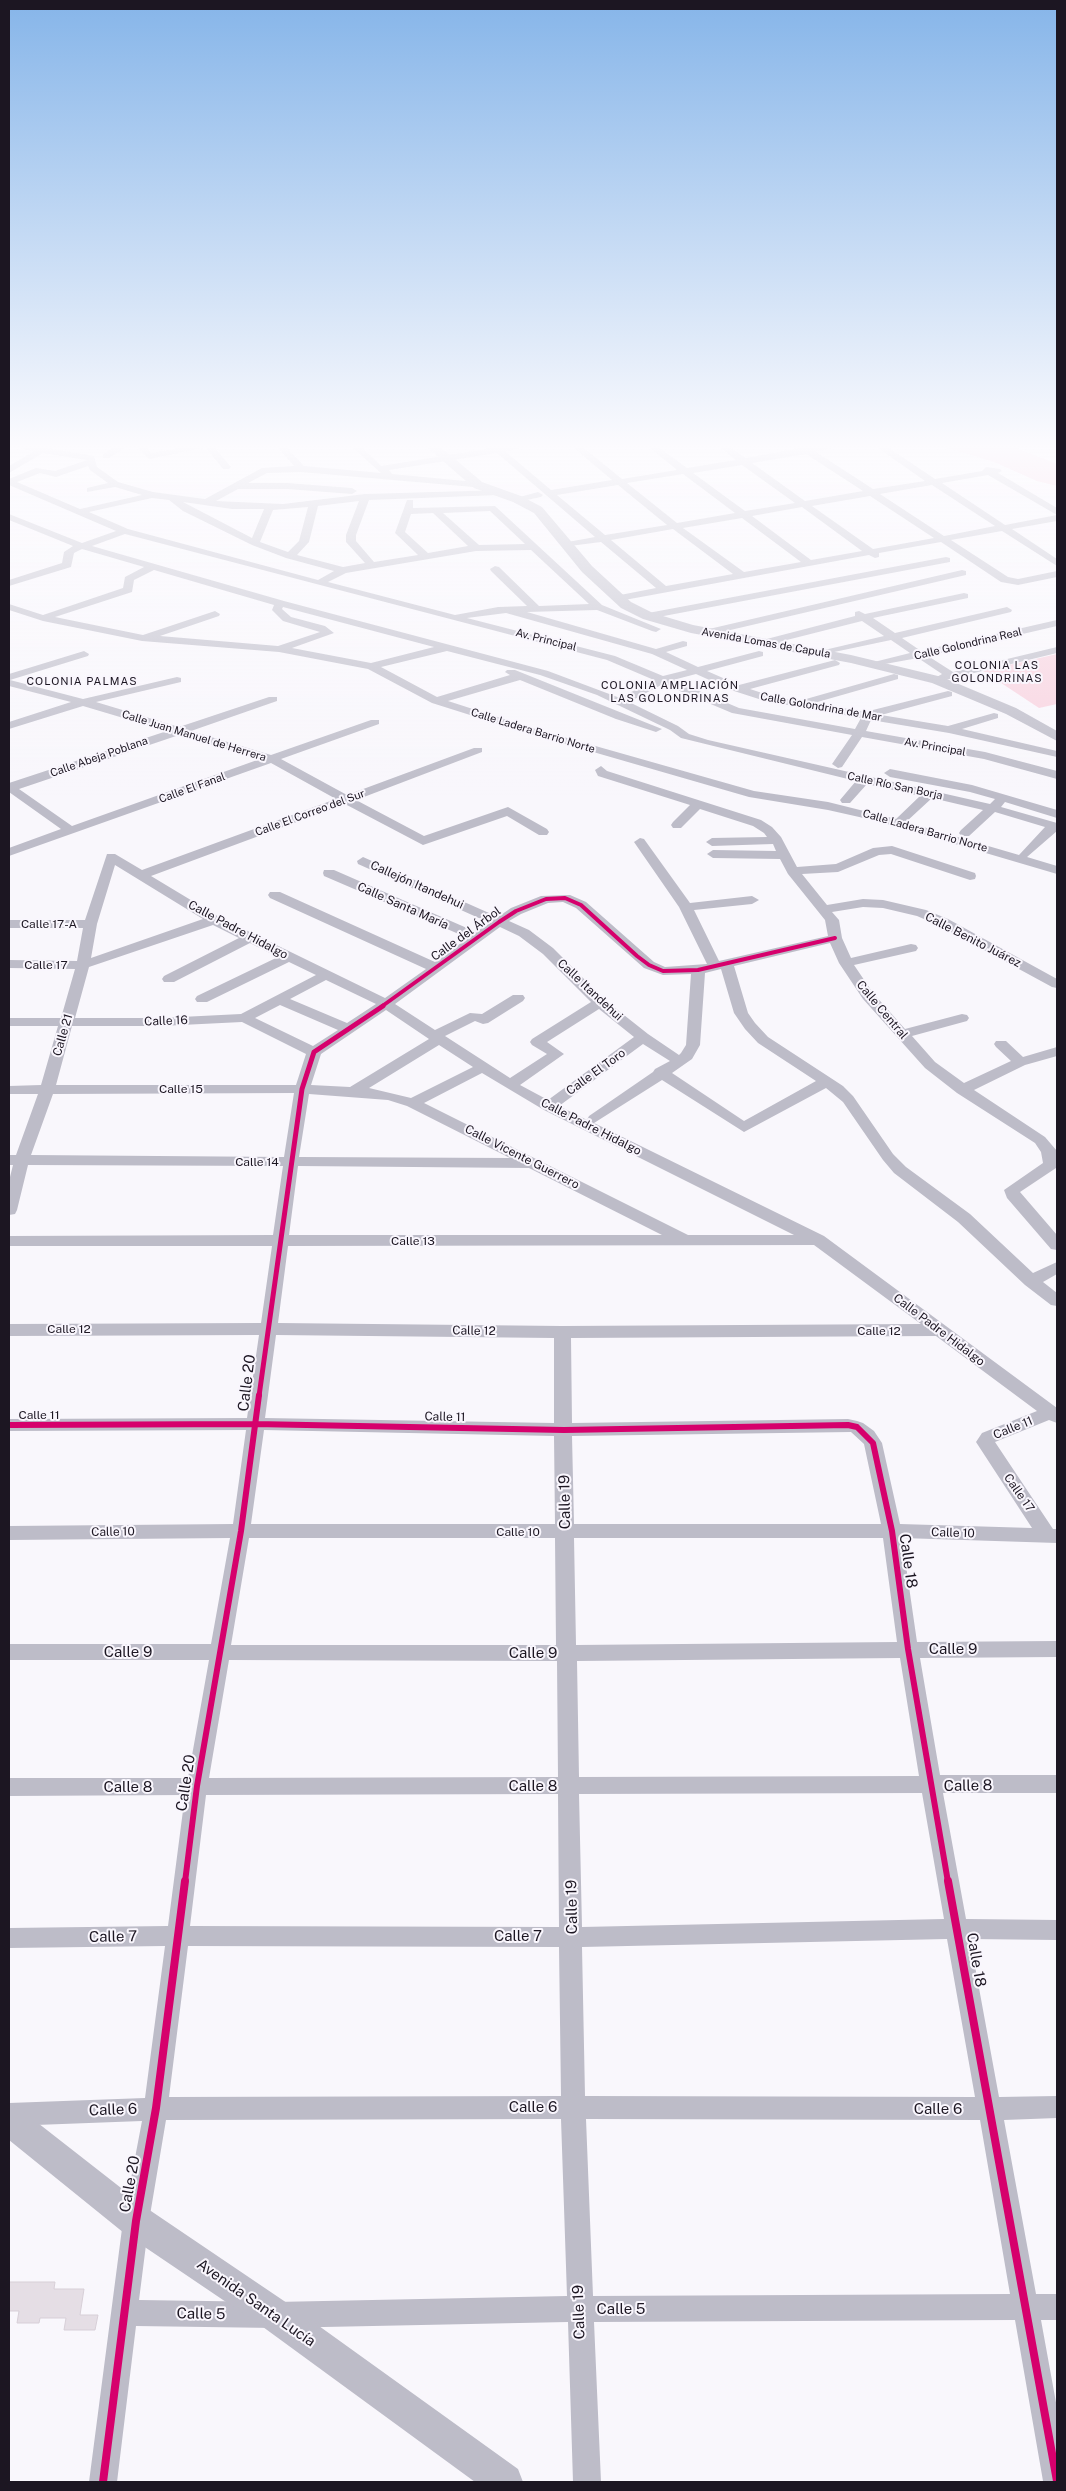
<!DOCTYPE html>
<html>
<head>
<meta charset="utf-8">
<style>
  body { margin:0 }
  #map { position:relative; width:1066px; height:2491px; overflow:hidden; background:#f9f7fc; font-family:"Public Sans",sans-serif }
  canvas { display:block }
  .frame { position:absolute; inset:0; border:10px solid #1c1622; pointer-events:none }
</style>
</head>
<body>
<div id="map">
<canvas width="1066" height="2491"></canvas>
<div class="frame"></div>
</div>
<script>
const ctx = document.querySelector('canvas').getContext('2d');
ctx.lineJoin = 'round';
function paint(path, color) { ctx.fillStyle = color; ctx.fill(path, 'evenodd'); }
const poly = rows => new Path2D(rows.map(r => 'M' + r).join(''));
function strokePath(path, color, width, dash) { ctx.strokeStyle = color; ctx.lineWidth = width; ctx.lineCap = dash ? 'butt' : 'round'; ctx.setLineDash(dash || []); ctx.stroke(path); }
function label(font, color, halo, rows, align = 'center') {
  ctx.font = font + ' "Public Sans",sans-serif'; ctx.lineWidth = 4; ctx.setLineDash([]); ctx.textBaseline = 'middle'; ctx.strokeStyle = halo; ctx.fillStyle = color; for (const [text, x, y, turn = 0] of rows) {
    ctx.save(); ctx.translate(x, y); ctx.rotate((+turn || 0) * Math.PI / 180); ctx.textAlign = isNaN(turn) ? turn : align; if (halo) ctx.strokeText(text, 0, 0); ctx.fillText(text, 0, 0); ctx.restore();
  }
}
paint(poly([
  [1057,654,1057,704,1039,708,983,671]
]), '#f8d1de');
paint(poly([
  [947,448,1016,448,1057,464,1057,486,1037,481,994,462]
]), '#fac4d7');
const building = poly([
  [9,2282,55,2282,54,2289,84,2289,80,2315,98,2315,95,2330,64,2330,66,2318,40,2318,39,2323,17,2323,19,2311,9,2311,9,2282]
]);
paint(building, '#e5dee5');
strokePath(building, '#d7cfd7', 1);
paint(poly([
  [21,448,46,448,94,456,97,467,118,482,153,492,205,499,262,468,294,466,278,448,287,448,304,466,381,473,353,448,363,448,381,466,492,448,519,448,506,452,551,490,612,480,574,448,584,448,622,479,677,470,650,448,660,448,687,468,736,460,721,448,731,448,746,458,799,448,831,448,816,452,873,489,925,481,878,448,889,448,935,479,982,471,986,467,1000,469,1002,471,998,473,1057,508,1057,515,988,475,942,483,1005,525,1057,515,1057,521,1012,529,1057,559,1057,566,1002,531,951,540,1008,577,1018,579,1057,571,1057,577,1018,585,1001,582,941,542,879,553,879,557,875,558,869,555,619,601,614,598,615,596,656,588,601,542,562,547,562,543,595,537,497,453,389,470,392,474,476,482,478,484,473,487,301,472,267,473,248,483,287,483,352,488,357,491,352,494,287,489,238,489,216,501,283,504,365,494,503,490,505,492,500,495,369,500,356,535,356,541,374,562,418,555,395,533,407,500,413,500,413,508,495,506,602,605,661,629,656,632,652,631,597,610,527,612,656,649,683,641,687,642,687,646,666,652,698,667,759,651,763,652,763,656,707,671,739,685,835,660,840,663,839,665,750,689,771,696,799,701,894,674,898,675,898,679,814,703,865,712,948,691,952,692,952,696,881,715,948,726,994,713,998,714,998,718,962,729,1057,751,1057,757,949,733,871,720,866,731,985,752,1057,771,1057,779,984,759,862,737,842,767,838,768,832,764,852,735,732,713,663,684,629,702,678,726,689,734,708,740,990,804,995,799,970,792,890,777,884,773,890,769,972,785,1057,810,1057,818,1005,802,1001,807,1057,823,1057,831,1027,857,1057,866,1057,874,877,821,828,810,749,797,524,732,432,703,368,669,279,652,142,641,43,621,9,610,9,604,43,615,123,588,125,577,144,567,82,549,74,553,71,567,9,586,9,580,62,563,64,552,73,546,9,520,9,514,82,543,116,531,9,485,9,479,36,468,55,471,87,460,43,453,9,473,9,466,33,452,21,448],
  [806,454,863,491,805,501,752,463,806,454],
  [742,465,795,503,745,511,693,473,742,465],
  [88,466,90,470,108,483,87,488,87,492,115,487,142,495,80,509,17,482,40,473,56,477,88,466],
  [683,474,735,513,677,523,627,483,683,474],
  [618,485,667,525,605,535,557,495,618,485],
  [932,485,995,526,944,536,880,494,932,485],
  [870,496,934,538,873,549,812,506,870,496],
  [152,498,169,500,183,511,252,545,286,558,334,571,318,580,128,529,89,512,152,498],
  [359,501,346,535,346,542,365,563,343,567,297,555,309,542,318,506,359,501],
  [183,502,232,509,264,509,252,538,183,502],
  [308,507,299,541,288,552,260,542,273,510,308,507],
  [802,507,862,551,811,560,752,516,802,507],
  [490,511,525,544,479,545,443,513,490,511],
  [433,513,468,546,428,553,405,532,411,514,433,513],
  [742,518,801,562,744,572,683,528,742,518],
  [673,529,733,574,666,586,611,540,673,529],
  [125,534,607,660,654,680,620,698,548,671,284,601,92,546,125,534],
  [531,550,589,604,539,606,499,567,495,566,490,569,491,571,527,606,498,607,455,615,328,582,346,573,476,551,531,550],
  [154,570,274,605,272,610,283,621,320,632,278,646,160,636,219,616,220,614,215,611,143,635,55,617,132,592,134,580,154,570],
  [283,607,434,647,371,663,292,648,334,633,325,626,291,617,282,609,283,607],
  [506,613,652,654,687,670,663,676,615,656,467,618,506,613],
  [447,651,540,675,597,695,670,730,681,738,856,781,840,800,842,803,850,803,867,784,920,796,896,819,828,802,754,791,532,728,448,701,520,680,616,719,656,732,662,729,515,670,507,670,505,672,510,675,437,697,381,667,447,651],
  [696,674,734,691,765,701,861,718,855,729,739,708,673,680,696,674],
  [932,798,983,810,961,830,959,833,961,836,969,836,995,812,1045,827,1019,855,906,822,932,798],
  [113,448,124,448,109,458,103,458,103,454,113,448],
  [138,448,147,448,151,453,180,448,203,448,149,459,138,448],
  [206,448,215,448,231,467,229,469,223,469,206,448],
  [538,492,543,495,541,497,517,502,512,499,538,492],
  [946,557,950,558,950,562,648,619,643,616,648,613,946,557],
  [962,570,966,571,966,575,709,635,704,632,709,629,962,570],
  [964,593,968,594,968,598,873,618,895,633,1007,607,1012,610,1011,612,902,638,921,651,1057,620,1057,626,928,656,953,672,1057,647,1057,653,941,681,935,678,942,674,918,658,874,666,874,662,910,653,891,640,820,655,820,651,884,636,862,621,763,646,758,643,759,641,855,616,855,612,859,611,865,614,964,593],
  [84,651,89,654,88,656,10,680,83,699,177,677,181,678,181,682,96,702,179,727,269,697,277,697,277,701,191,731,271,755,371,720,379,720,379,724,281,759,347,795,474,748,482,748,482,752,356,800,424,836,508,807,547,829,549,832,547,835,539,835,507,816,423,845,345,804,151,876,219,917,385,998,426,969,270,898,268,895,270,892,280,892,435,962,468,938,324,876,323,873,324,870,334,870,476,932,490,923,358,864,357,861,363,857,498,917,511,908,541,896,570,895,586,902,654,962,665,967,707,964,679,907,634,842,640,838,644,839,690,903,752,896,759,900,752,904,694,910,719,961,828,936,825,920,788,874,780,859,713,858,707,854,713,850,776,851,773,844,712,846,706,842,712,838,767,837,764,833,753,826,700,809,681,828,673,828,671,825,673,822,690,805,598,776,595,770,601,766,607,771,761,820,772,827,781,837,797,867,836,864,873,848,892,846,975,873,976,876,975,879,970,880,891,854,879,855,838,872,802,874,827,905,863,899,883,900,926,910,948,919,1057,979,1057,988,1052,987,938,925,917,916,883,908,863,907,832,912,839,920,842,938,851,958,911,944,916,945,918,948,916,951,854,965,873,993,905,1029,962,1014,967,1015,969,1018,967,1021,912,1036,935,1062,964,1083,1011,1061,996,1047,994,1044,996,1041,1006,1041,1023,1057,1057,1047,1057,1056,1025,1065,974,1090,1045,1137,1057,1151,1056,1168,1020,1192,1057,1235,1057,1250,1051,1249,1007,1198,1004,1190,1043,1163,1041,1152,1035,1143,957,1093,925,1068,863,999,839,963,830,943,734,966,748,1013,755,1023,768,1037,843,1086,853,1096,893,1154,906,1167,970,1214,1033,1273,1057,1262,1057,1274,1043,1282,1057,1293,1057,1306,1051,1305,1025,1285,958,1222,894,1173,883,1160,843,1102,826,1088,744,1132,662,1080,594,1123,824,1236,1057,1408,1057,1423,1049,1420,995,1442,1053,1529,1057,1529,1057,1543,902,1538,917,1642,1057,1641,1057,1657,920,1658,940,1775,1057,1775,1057,1793,943,1793,966,1919,1057,1920,1057,1940,970,1939,999,2097,1057,2096,1057,2118,1004,2120,1036,2294,1057,2294,1057,2320,1041,2320,1057,2408,1057,2482,1043,2481,1015,2320,594,2322,601,2482,573,2482,568,2322,275,2328,136,2326,117,2482,89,2482,123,2221,142,2121,9,2126,9,2103,145,2098,165,1946,9,1948,9,1928,168,1926,185,1795,9,1796,9,1778,188,1778,209,1660,9,1660,9,1644,211,1644,230,1538,9,1540,9,1526,233,1524,246,1430,9,1431,9,1419,247,1418,259,1335,9,1336,9,1324,261,1323,272,1246,9,1246,9,1236,273,1235,283,1166,28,1165,17,1210,15,1214,9,1215,9,1181,13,1165,9,1165,9,1155,16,1155,38,1094,9,1094,9,1086,41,1085,58,1026,9,1026,9,1018,61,1018,75,969,9,968,9,960,77,961,83,928,9,928,9,920,85,920,107,854,115,854,142,870,336,799,271,763,9,856,9,848,61,829,9,792,9,783,167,731,83,706,9,729,9,722,71,702,9,686,9,674,84,651],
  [179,735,260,759,72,826,19,789,179,735],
  [115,865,203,919,91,958,97,924,115,865],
  [563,902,576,908,644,968,663,975,691,974,686,1045,681,1053,679,1055,648,1034,605,1000,553,948,529,930,509,921,521,914,548,903,563,902],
  [213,925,239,938,164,976,162,979,164,982,174,982,250,943,278,957,197,996,195,999,197,1002,207,1002,289,962,316,975,241,1014,161,1018,75,1018,89,967,213,925],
  [500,927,519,936,543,954,591,1002,532,1039,530,1042,532,1045,547,1054,510,1078,445,1036,475,1021,483,1024,488,1023,523,1001,525,998,523,995,513,995,482,1014,470,1013,435,1030,395,1004,500,927],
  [721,969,734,1013,745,1029,758,1043,816,1081,744,1121,672,1073,692,1059,700,1045,705,973,721,969],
  [326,980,376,1004,347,1023,290,999,326,980],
  [280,1005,338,1030,313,1046,255,1018,280,1005],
  [599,1009,634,1037,548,1100,520,1085,564,1054,547,1042,599,1009],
  [386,1010,429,1039,350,1087,311,1085,321,1054,386,1010],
  [242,1022,306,1054,296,1085,56,1085,72,1026,161,1026,242,1022],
  [643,1044,670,1061,655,1069,653,1072,589,1116,587,1120,559,1106,643,1044],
  [439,1045,473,1067,411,1098,369,1088,439,1045],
  [482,1073,544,1110,794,1235,688,1235,424,1103,482,1073],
  [294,1093,284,1157,31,1155,53,1094,294,1093],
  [309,1094,388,1100,407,1106,510,1158,299,1157,309,1094],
  [298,1166,529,1168,662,1235,289,1235,298,1166],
  [814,1245,921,1324,562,1326,278,1323,288,1246,814,1245],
  [276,1335,554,1338,554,1423,265,1418,276,1335],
  [936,1336,1037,1411,982,1433,976,1442,1032,1528,900,1524,882,1443,874,1431,863,1423,857,1421,848,1419,572,1423,571,1338,936,1336],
  [264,1430,554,1436,555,1524,251,1524,264,1430],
  [851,1432,864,1444,881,1524,574,1524,572,1436,851,1432],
  [249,1538,555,1538,556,1645,231,1645,249,1538],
  [574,1538,883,1538,897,1642,576,1645,574,1538],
  [900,1658,919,1776,579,1777,577,1661,900,1658],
  [229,1660,557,1661,558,1777,209,1778,229,1660],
  [922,1793,944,1919,582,1927,579,1794,922,1793],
  [558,1794,559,1927,190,1926,206,1795,558,1794],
  [947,1939,975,2097,585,2096,582,1947,947,1939],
  [188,1946,559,1947,561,2096,169,2097,188,1946],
  [561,2119,567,2296,275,2302,139,2300,149,2221,166,2120,561,2119],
  [586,2119,980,2120,1010,2294,593,2296,586,2119]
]), '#bdbcc8');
paint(poly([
  [428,448,442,448,482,482,521,496,542,507,592,566,631,602,653,613,693,625,851,655,942,677,1016,708,1057,731,1057,741,1006,714,932,683,851,663,691,633,643,619,621,608,582,572,534,513,513,502,474,488,428,448],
  [9,2105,20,2109,148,2209,287,2303,518,2469,523,2482,475,2482,263,2327,124,2233,9,2140,9,2105]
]), '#bdbcc8');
strokePath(poly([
  [381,1007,499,922,516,911,546,899,565,898,581,905,637,956,649,965,663,971,698,970,835,938]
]), '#d6006c', 4);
strokePath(poly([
  [259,1396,302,1089,314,1052,383,1006]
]), '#d6006c', 5);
strokePath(poly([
  [9,1425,255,1424,564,1430,848,1425,857,1427,873,1443,892,1531,908,1649,948,1882],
  [185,1882,197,1786,241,1531,259,1395]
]), '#d6006c', 6);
strokePath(poly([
  [948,1881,1057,2481],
  [103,2482,136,2221,156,2108,185,1881]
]), '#d6006c', 8);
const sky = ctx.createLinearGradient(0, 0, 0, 797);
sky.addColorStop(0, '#86b5e9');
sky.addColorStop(0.56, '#fcfbfe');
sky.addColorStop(1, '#fcfbfe00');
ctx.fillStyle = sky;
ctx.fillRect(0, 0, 1066, 797);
label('11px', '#1c1622', '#f9f6fd', [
  ["Av. Principal",546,640,14],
  ["Avenida Lomas de Capula",766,643,10],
  ["Calle Golondrina Real",968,644,-13],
  ["Calle Golondrina de Mar",821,707,10],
  ["Calle Ladera Barrio Norte",533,731,17],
  ["Calle Juan Manuel de Herrera",194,736,17],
  ["Av. Principal",935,747,10],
  ["Calle Abeja Poblana",99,757,-19],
  ["Calle Río San Borja",895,786,12],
  ["Calle El Fanal",192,788,-20],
  ["Calle El Correo del Sur",310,813,-20],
  ["Calle Ladera Barrio Norte",925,831,16]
]);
ctx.letterSpacing = '1px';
label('11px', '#1c1622', '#f9f6fd', [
  ["COLONIA LAS",997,666],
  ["GOLONDRINAS",997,679],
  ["COLONIA PALMAS",82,682],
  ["COLONIA AMPLIACIÓN",670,686],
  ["LAS GOLONDRINAS",670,699]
]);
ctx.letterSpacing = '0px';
label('12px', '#1c1622', '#f9f6fd', [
  ["Callejón Itandehui",417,885,24],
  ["Calle Santa María",403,906,24],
  ["Calle 17-A",49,924],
  ["Calle Padre Hidalgo",238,930,28],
  ["Calle del Árbol",466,934,-36],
  ["Calle Benito Juárez",973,940,27],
  ["Calle 17",46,965],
  ["Calle Itandehui",590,990,43],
  ["Calle Central",882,1010,50],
  ["Calle 16",166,1021,-2],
  ["Calle 21",63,1035,-74],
  ["Calle El Toro",596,1072,-36],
  ["Calle 15",181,1089],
  ["Calle Padre Hidalgo",591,1127,27],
  ["Calle Vicente Guerrero",522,1157,27],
  ["Calle 14",257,1162],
  ["Calle 13",413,1241],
  ["Calle 12",69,1329],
  ["Calle Padre Hidalgo",939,1330,37],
  ["Calle 12",474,1331,1],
  ["Calle 12",879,1331],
  ["Calle 11",39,1415],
  ["Calle 11",445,1417,1],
  ["Calle 11",1013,1428,-22],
  ["Calle 17",1019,1493,55],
  ["Calle 10",113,1532,-1],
  ["Calle 10",518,1532],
  ["Calle 10",953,1533,2]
]);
label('15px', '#1c1622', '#f9f6fd', [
  ["Calle 20",247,1383,-83],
  ["Calle 19",565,1502,-91],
  ["Calle 18",908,1561,82],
  ["Calle 9",953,1649],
  ["Calle 9",128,1652],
  ["Calle 9",533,1653],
  ["Calle 20",186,1783,-81],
  ["Calle 8",533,1786],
  ["Calle 8",968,1786,-1],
  ["Calle 8",128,1787],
  ["Calle 19",572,1907,-91],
  ["Calle 7",518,1936],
  ["Calle 7",113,1937,-1],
  ["Calle 18",976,1960,80],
  ["Calle 6",533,2107],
  ["Calle 6",938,2109],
  ["Calle 6",113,2110,-2],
  ["Calle 20",130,2184,-80],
  ["Avenida Santa Lucía",256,2303,35],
  ["Calle 5",621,2309],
  ["Calle 19",579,2312,-92],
  ["Calle 5",201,2314,1]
]);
</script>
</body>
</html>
